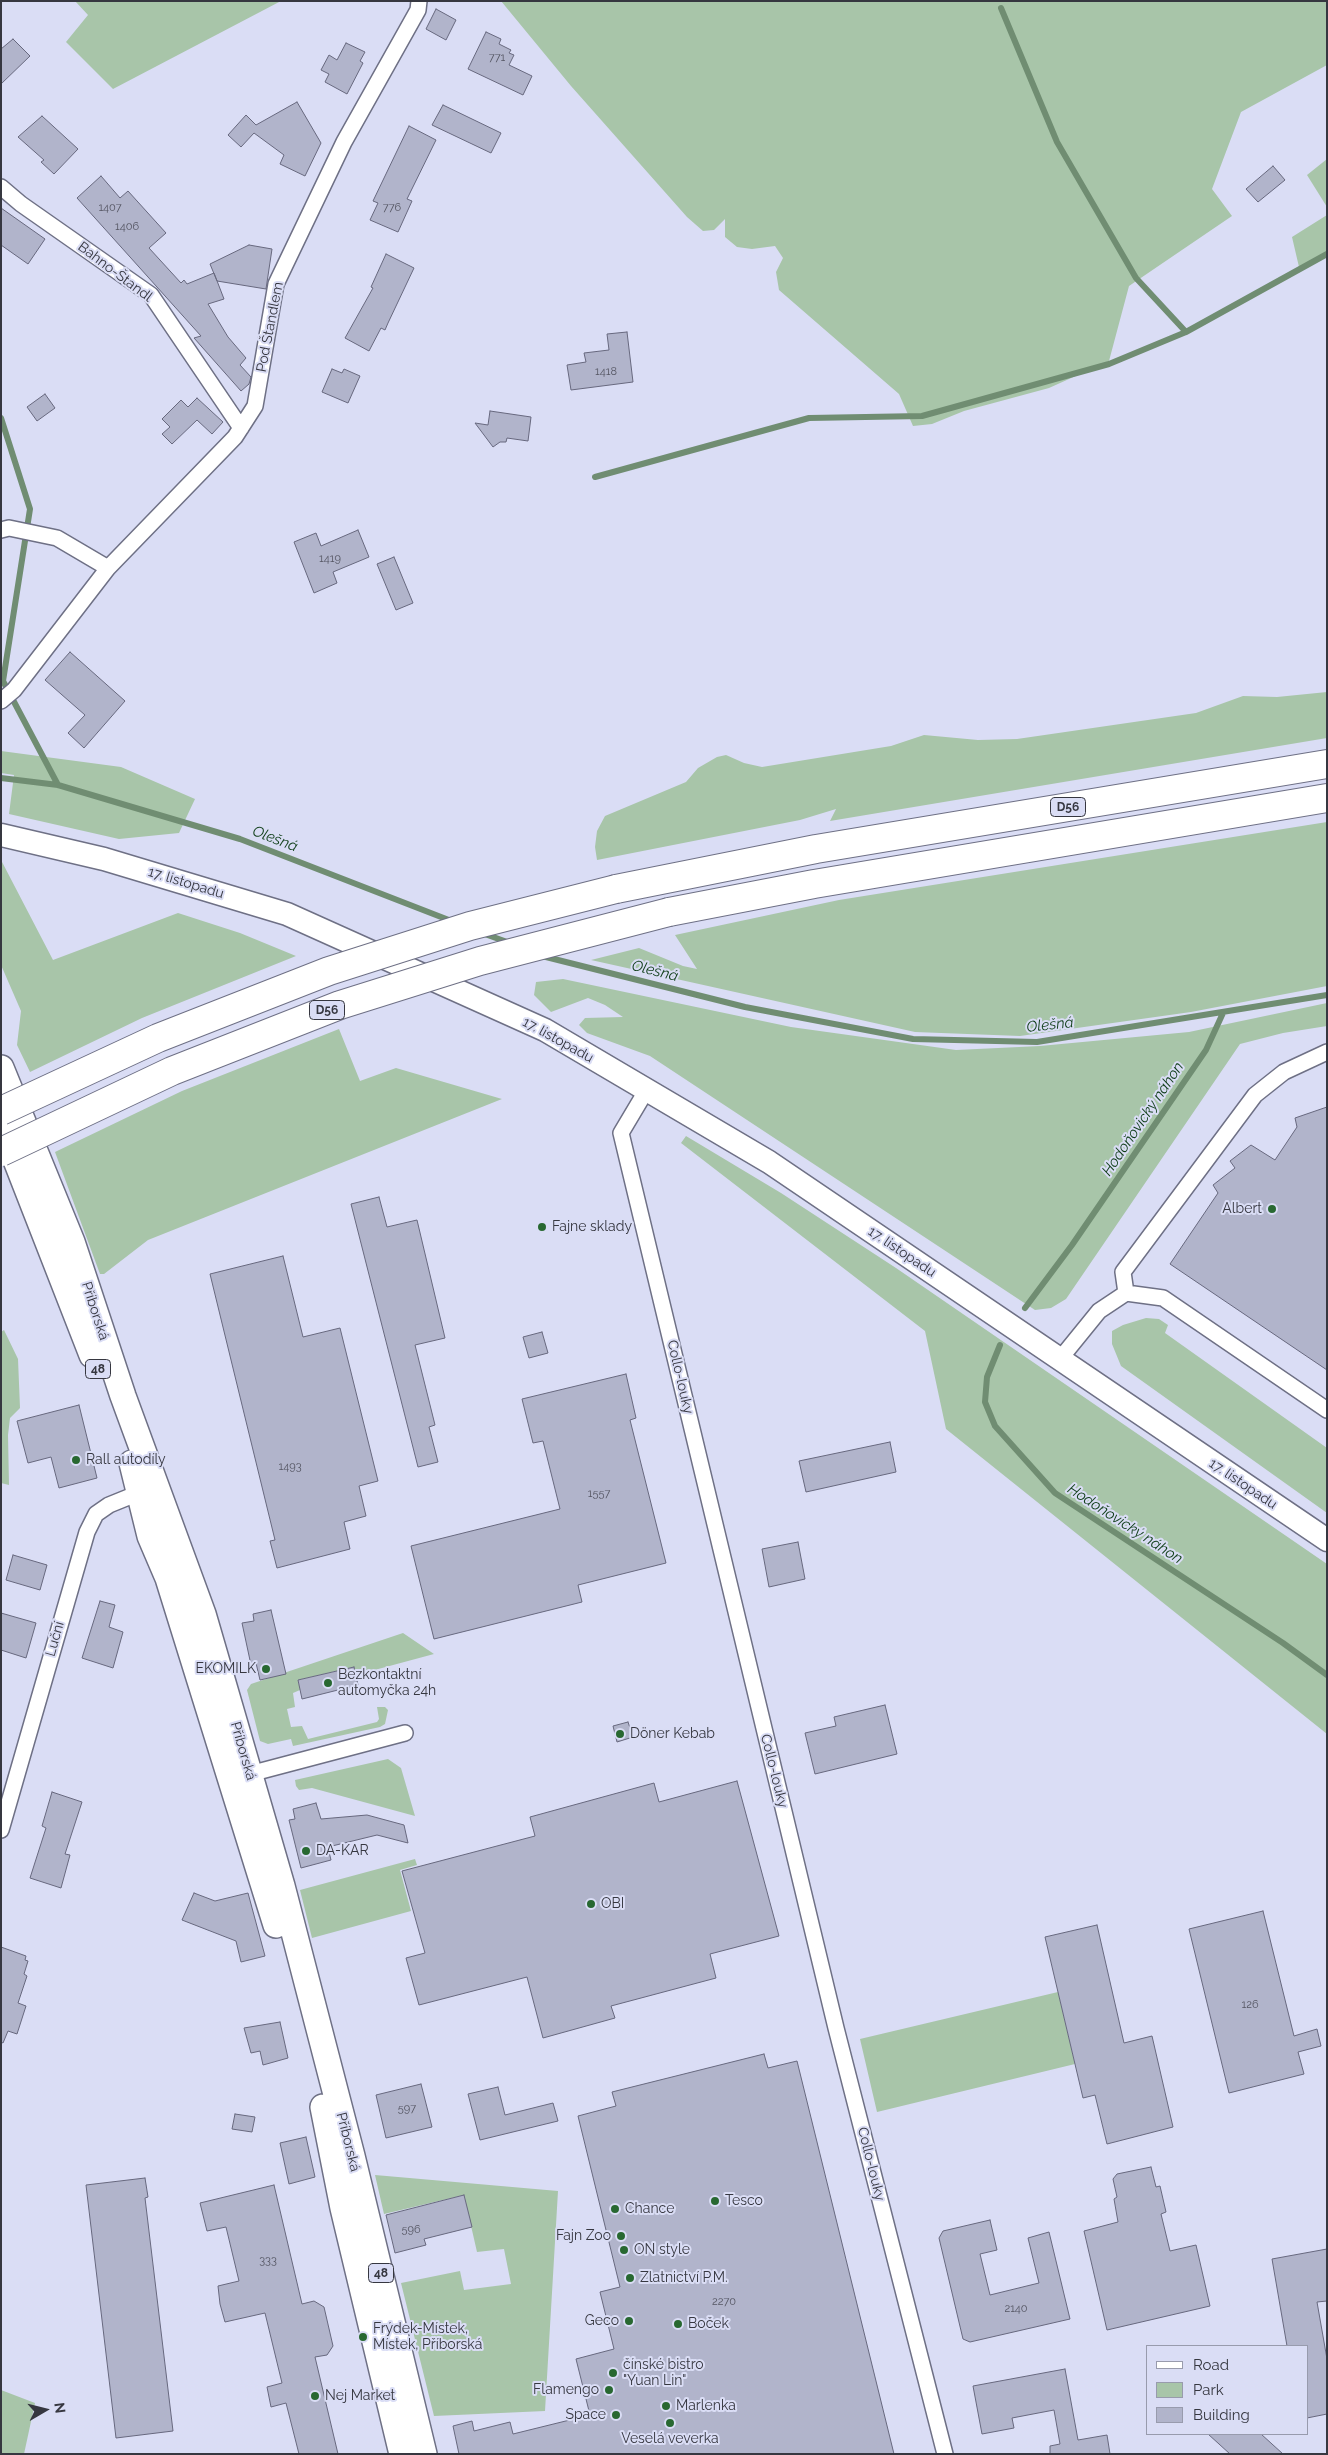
<!DOCTYPE html>
<html>
<head>
<meta charset="utf-8">
<style>
  body { margin:0 }
  #map { position:relative; width:1328px; height:2455px; overflow:hidden; background:#daddf5; font-family:Raleway,sans-serif }
  canvas { display:block }
  .frame { position:absolute; inset:0; border:2px solid #363740; pointer-events:none }
  .legend { position:absolute; left:1146px; top:2345px; width:162px; height:90px; box-sizing:border-box; background:#daddf5; border:1px solid #989bad; margin:0; padding:6px 9px; list-style:none; font-size:15px; color:#363740 }
  .legend li { display:flex; align-items:center; gap:10px; height:25px }
  .legend b { width:25px; border:1px solid #989bad }
  .north { position:absolute; left:20px; top:2385px; width:50px; height:50px; -webkit-text-stroke:4px #daddf5; paint-order:stroke; rotate:82deg; font-size:14px; font-weight:700; line-height:20px; text-align:center; color:#363740 }
  .north::after { content:''; display:block; margin:auto; width:18px; height:22px; background:#363740; clip-path:polygon(50% 0,100% 100%,50% 72%,0 100%) }
</style>
</head>
<body>
<div id="map">
<canvas width="1328" height="2455"></canvas>
<div class="frame"></div>
<ul class="legend">
<li><b style="height:6px;background:#fff"></b>Road</li>
<li><b style="height:14px;background:#a8c5a9"></b>Park</li>
<li><b style="height:14px;background:#b1b4cb"></b>Building</li>
</ul>
<div class="north">N</div>
</div>
<script>
const ctx = document.querySelector('canvas').getContext('2d');
ctx.lineJoin = 'round';
function paint(path, color) { ctx.fillStyle = color; ctx.fill(path, 'evenodd'); }
const poly = rows => new Path2D(rows.map(r => 'M' + r).join(''));
function strokePath(path, color, width, dash) { ctx.strokeStyle = color; ctx.lineWidth = width; ctx.lineCap = dash ? 'butt' : 'round'; ctx.setLineDash(dash || []); ctx.stroke(path); }
function label(font, color, halo, rows, align = 'center') {
  ctx.font = font + ' Raleway,sans-serif'; ctx.lineWidth = 4; ctx.setLineDash([]); ctx.textBaseline = 'middle'; ctx.strokeStyle = halo; ctx.fillStyle = color; for (const [text, x, y, turn = 0] of rows) {
    ctx.save(); ctx.translate(x, y); ctx.rotate((+turn || 0) * Math.PI / 180); ctx.textAlign = isNaN(turn) ? turn : align; if (halo) ctx.strokeText(text, 0, 0); ctx.fillText(text, 0, 0); ctx.restore();
  }
}
paint(poly([
  [75,1,281,1,113,89,66,42,88,15],
  [501,1,1327,1,1327,65,1241,112,1212,189,1232,216,1129,286,1109,361,1049,388,964,411,932,424,913,426,899,394,779,290,776,272,783,258,775,246,752,249,737,247,725,237,725,219,714,230,703,231,687,217,571,86],
  [1327,159,1327,207,1307,175],
  [1327,215,1327,253,1299,267,1292,237],
  [1327,692,1327,738,830,821,836,809,800,820,597,860,595,847,597,831,605,816,686,782,698,768,717,757,726,755,744,763,762,767,891,746,924,735,978,740,1017,739,1196,713,1243,696,1277,697],
  [1,751,121,767,195,799,179,833,119,839,9,814,14,775,1,773],
  [1327,822,1327,986,1191,1012,1020,1036,915,1032,591,960,639,948,683,966,697,969,675,935,839,900],
  [1,860,53,960,178,913,240,933,296,956,142,1018,30,1072,17,1045,21,1011,1,965],
  [563,979,791,1027,956,1050,1040,1046,1189,1032,1327,1003,1327,1026,1283,1033,1240,1044,1066,1299,1051,1308,1035,1310,650,1056,587,1033,579,1025,585,1018,623,1017,605,1005,588,998,551,1012,534,995,536,982],
  [339,1029,360,1081,396,1068,502,1099,148,1240,104,1274,100,1274,55,1152,182,1091],
  [686,1136,781,1193,896,1268,1327,1564,1327,1734,946,1429,925,1331,681,1143],
  [1146,1318,1159,1319,1168,1325,1165,1333,1327,1448,1327,1513,1121,1366,1112,1344,1112,1331,1123,1325],
  [4,1330,18,1359,20,1408,10,1418,8,1435,9,1485,1,1483,1,1332],
  [403,1633,434,1654,356,1675,353,1667,298,1680,300,1690,293,1693,295,1707,287,1709,291,1727,302,1726,308,1739,377,1722,379,1719,377,1707,385,1707,388,1710,385,1724,380,1727,293,1746,291,1739,268,1744,260,1741,247,1690,251,1684],
  [388,1759,401,1768,415,1816,312,1788,299,1790,296,1786,295,1780],
  [415,1859,417,1865,400,1870,411,1911,312,1938,300,1890],
  [1058,1992,1075,2064,877,2112,860,2039],
  [375,2175,558,2191,545,2411,434,2416,401,2283,460,2271,464,2290,511,2284,504,2249,477,2252,464,2195,384,2214],
  [1,2390,35,2403,24,2454,1,2454]
]), '#a8c5a9');
strokePath(poly([
  [1001,8,1057,142,1136,278,1186,332],
  [1,418,30,509,3,681,58,785],
  [595,477,809,418,922,416,1109,364,1186,332,1327,254],
  [1,778,58,785,240,839,454,922],
  [482,933,510,943],
  [542,956,745,1007,913,1039,1037,1042,1327,995],
  [1025,1308,1072,1245,1206,1050,1223,1013],
  [1000,1345,987,1377,985,1402,995,1426,1055,1493,1283,1643,1327,1675]
]), '#708d72', 6);
const building = poly([
  [436,9,456,20,446,40,426,29,436,9],
  [486,32,501,39,499,44,511,50,509,53,514,55,509,65,532,76,523,95,468,69,486,32],
  [13,39,30,56,1,84,1,49,13,39],
  [346,43,365,52,360,61,363,63,347,94,325,82,329,74,321,70,329,55,337,60,346,43],
  [297,102,321,143,305,176,280,164,284,155,254,133,241,147,228,135,246,115,256,125,297,102],
  [443,105,501,133,491,153,432,125,443,105],
  [42,116,78,149,54,174,41,162,44,160,18,137,42,116],
  [409,126,436,140,407,199,412,201,398,232,370,220,378,203,373,201,409,126],
  [1273,166,1285,180,1258,202,1246,189,1273,166],
  [101,176,120,198,128,191,166,233,149,248,181,283,184,280,187,284,214,273,224,299,208,304,228,337,246,358,240,365,251,377,249,384,241,391,194,338,201,336,77,198,101,176],
  [1,208,45,239,28,264,1,245,1,208],
  [249,245,272,249,266,289,217,281,210,264,249,245],
  [386,254,414,268,388,323,385,330,381,328,369,351,345,338,373,288,371,287,386,254],
  [627,332,633,382,571,390,567,365,586,362,584,353,609,350,607,334,627,332],
  [332,369,342,373,344,369,360,376,348,403,322,392,332,369],
  [45,394,55,408,37,421,27,407,45,394],
  [197,398,223,422,212,434,197,420,172,444,162,434,170,427,162,419,181,400,188,407,197,398],
  [490,411,531,417,528,441,507,438,506,442,500,442,493,447,475,423,488,425,490,411],
  [358,530,369,557,333,572,337,583,314,593,294,542,316,533,321,546,358,530],
  [394,557,413,603,396,610,377,564,394,557],
  [70,652,125,701,84,748,68,733,85,715,45,680,70,652],
  [1327,1107,1327,1370,1170,1264,1218,1193,1213,1185,1235,1168,1230,1161,1251,1145,1275,1160,1297,1127,1295,1118,1327,1107],
  [379,1197,387,1227,417,1220,445,1338,415,1345,435,1425,429,1427,438,1462,418,1467,351,1204,379,1197],
  [283,1256,303,1337,340,1328,378,1481,359,1486,366,1516,344,1522,350,1549,277,1568,270,1541,275,1540,210,1274,283,1256],
  [542,1332,548,1353,529,1358,523,1337,542,1332],
  [626,1374,636,1418,630,1420,666,1563,578,1585,582,1602,434,1639,411,1546,560,1509,543,1441,533,1443,522,1399,626,1374],
  [79,1405,97,1478,59,1488,51,1457,28,1463,17,1421,79,1405],
  [890,1442,896,1472,806,1492,799,1461,890,1442],
  [798,1542,805,1579,769,1587,762,1549,798,1542],
  [13,1555,47,1565,40,1590,6,1580,13,1555],
  [100,1601,115,1605,109,1627,123,1632,113,1668,82,1658,100,1601],
  [271,1610,286,1674,260,1680,256,1663,251,1665,242,1623,254,1621,253,1614,271,1610],
  [1,1613,36,1623,26,1658,1,1650,1,1613],
  [354,1667,358,1685,302,1699,298,1680,354,1667],
  [885,1705,897,1754,815,1774,805,1733,836,1726,834,1717,885,1705],
  [628,1722,633,1737,617,1742,613,1726,628,1722],
  [737,1781,779,1936,710,1954,716,1978,611,2006,615,2018,543,2038,527,1977,419,2005,406,1958,425,1953,402,1871,535,1836,530,1817,654,1783,659,1802,737,1781],
  [52,1792,82,1802,65,1854,70,1855,61,1888,30,1878,46,1828,42,1826,52,1792],
  [316,1803,321,1819,367,1815,404,1825,408,1843,377,1835,332,1846,334,1851,329,1852,331,1860,301,1868,289,1820,295,1819,293,1809,316,1803],
  [194,1893,215,1901,248,1893,265,1956,241,1962,236,1941,182,1920,194,1893],
  [1263,1911,1294,2036,1317,2029,1321,2046,1298,2052,1304,2074,1229,2093,1189,1929,1263,1911],
  [1097,1925,1124,2043,1152,2036,1173,2127,1107,2144,1095,2095,1083,2098,1045,1937,1097,1925],
  [1,1947,26,1956,25,1960,28,1961,24,1974,27,1976,18,2003,26,2006,17,2034,8,2031,3,2043,1,2042,1,1947],
  [280,2022,288,2058,263,2065,260,2051,251,2053,244,2028,280,2022],
  [764,2054,768,2068,797,2061,894,2454,459,2454,453,2426,472,2421,474,2431,510,2422,513,2434,590,2415,576,2359,614,2349,600,2292,620,2287,578,2116,616,2106,612,2092,764,2054],
  [421,2084,432,2127,386,2138,376,2095,421,2084],
  [498,2087,505,2115,553,2103,558,2121,480,2140,468,2094,498,2087],
  [235,2114,255,2117,252,2132,232,2129,235,2114],
  [306,2137,315,2177,289,2184,280,2143,306,2137],
  [1151,2167,1156,2187,1160,2186,1166,2212,1161,2214,1170,2251,1196,2245,1210,2306,1107,2330,1084,2231,1118,2222,1114,2199,1117,2197,1113,2179,1117,2174,1151,2167],
  [145,2178,148,2197,145,2198,173,2431,116,2438,86,2185,145,2178],
  [274,2185,302,2304,314,2301,324,2307,333,2346,327,2355,315,2357,338,2454,299,2454,286,2403,271,2407,267,2387,282,2383,265,2313,225,2322,220,2304,218,2286,239,2281,226,2227,207,2231,200,2203,274,2185],
  [464,2195,472,2227,424,2239,426,2245,395,2253,386,2215,464,2195],
  [990,2220,997,2250,980,2254,990,2295,1039,2283,1028,2238,1049,2232,1070,2319,970,2342,963,2339,939,2238,943,2231,990,2220],
  [1327,2249,1327,2301,1317,2302,1327,2359,1327,2414,1307,2418,1307,2346,1287,2346,1272,2259,1327,2249],
  [1065,2369,1078,2440,1107,2435,1110,2454,1050,2454,1050,2446,1060,2444,1054,2410,1012,2418,1014,2428,982,2434,973,2386,1065,2369],
  [1208,2434,1261,2434,1283,2454,1230,2454,1208,2434]
]);
paint(building, '#b1b4cb');
strokePath(building, '#67687e', 1);
const street = poly([
  [1,187,21,204,151,295,241,428],
  [1,530,9,528,57,538,108,568],
  [1,701,14,690,108,568,235,437,255,406,276,284,344,142,418,10,419,1],
  [646,1091,621,1133,836,2028,945,2454],
  [1126,1293,1123,1272,1255,1095,1284,1072,1327,1052],
  [1060,1359,1099,1311,1126,1293,1163,1298,1327,1410],
  [242,1776,405,1733],
  [1,1830,87,1532,96,1514,109,1505,146,1490]
]);
const secondary = poly([
  [1,835,104,859,287,914,545,1030,769,1162,1327,1540]
]);
const primary = poly([
  [1,1068,72,1242,123,1396,203,1614,282,1886,352,2156,424,2454],
  [1,1122,92,1355],
  [132,1463,150,1536,168,1578,276,1925],
  [323,2107,343,2208,402,2454]
]);
const highway = poly([
  [616,889,816,849,1327,764],
  [669,912,814,884,1327,798]
]);
strokePath(street, '#6e7085', 18);
strokePath(secondary, '#6e7085', 25);
strokePath(primary, '#6e7085', 28);
strokePath(highway, '#6e7085', 30);
strokePath(street, '#fff', 15);
strokePath(secondary, '#fff', 22);
strokePath(primary, '#fff', 25);
strokePath(highway, '#fff', 28);
const highwayBridge = poly([
  [1,1111,158,1038,329,971,470,926,616,889],
  [1,1152,172,1071,340,1005,480,961,669,912]
]);
strokePath(highwayBridge, '#6e7085', 30, []);
strokePath(highwayBridge, '#fff', 28);
for (const [x, y, r, color] of [
  [1272,1209,5,"#286831"],
  [542,1227,5,"#286831"],
  [76,1460,5,"#286831"],
  [266,1669,5,"#286831"],
  [328,1683,5,"#286831"],
  [620,1734,5,"#286831"],
  [306,1851,5,"#286831"],
  [591,1904,5,"#286831"],
  [715,2201,5,"#286831"],
  [615,2209,5,"#286831"],
  [621,2236,5,"#286831"],
  [624,2250,5,"#286831"],
  [630,2278,5,"#286831"],
  [629,2321,5,"#286831"],
  [678,2324,5,"#286831"],
  [363,2337,5,"#286831"],
  [613,2373,5,"#286831"],
  [609,2390,5,"#286831"],
  [315,2396,5,"#286831"],
  [666,2406,5,"#286831"],
  [616,2415,5,"#286831"],
  [670,2423,5,"#286831"]
]) { const dot = new Path2D(); dot.arc(x, y, r, 0, 2 * Math.PI); ctx.fillStyle = color; ctx.fill(dot); strokePath(dot, '#daddf5', 2); }
label('11px', '#555663', null, [
  ["771",497,58],
  ["1407",110,208],
  ["776",392,208],
  ["1406",127,227],
  ["1418",606,372],
  ["1419",330,559],
  ["1493",290,1467],
  ["1557",599,1494],
  ["126",1250,2005],
  ["597",407,2109],
  ["596",411,2230],
  ["333",268,2261],
  ["2270",724,2302],
  ["2140",1016,2309]
]);
for (const [x, y, w] of [
  [1068,807,35],
  [327,1010,35],
  [98,1369,25],
  [381,2273,25]
]) { const box = new Path2D(); box.roundRect(x - w / 2, y - 9.5, w, 19, 4); ctx.fillStyle = '#daddf5'; ctx.fill(box); strokePath(box, '#363740', 1); }
label('bold 12px', '#363740', null, [
  ["D56",1068,807],
  ["D56",327,1010],
  ["48",98,1369],
  ["48",381,2273]
]);
label('14px', '#363740', '#daddf5', [
  ["Bahno-Štandl",115,272,37],
  ["Pod Štandlem",270,327,-79],
  ["17. listopadu",186,883,17],
  ["17. listopadu",558,1040,29],
  ["17. listopadu",902,1252,34],
  ["Příborská",95,1311,72],
  ["Collo-louky",680,1377,77],
  ["17. listopadu",1243,1484,34],
  ["Luční",55,1639,-74],
  ["Příborská",243,1751,74],
  ["Collo-louky",774,1771,76],
  ["Příborská",348,2142,76],
  ["Collo-louky",871,2164,76]
]);
label('14px', '#363740', '#daddf5', [
  ["Albert",1262,1209,"right"],
  ["Fajne sklady",552,1227],
  ["Rall autodíly",86,1460],
  ["EKOMILK",256,1669,"right"],
  ["Bezkontaktní",338,1675],
  ["automyčka 24h",338,1691],
  ["Döner Kebab",630,1734],
  ["DA-KAR",316,1851],
  ["OBI",601,1904],
  ["Tesco",725,2201],
  ["Chance",625,2209],
  ["Fajn Zoo",611,2236,"right"],
  ["ON style",634,2250],
  ["Zlatnictví P.M.",640,2278],
  ["Geco",619,2321,"right"],
  ["Boček",688,2324],
  ["Frýdek-Místek,",373,2329],
  ["Místek, Příborská",373,2345],
  ["čínské bistro",623,2365],
  ["\"Yuan Lin\"",623,2381],
  ["Flamengo",599,2390,"right"],
  ["Nej Market",325,2396],
  ["Marlenka",676,2406],
  ["Space",606,2415,"right"],
  ["Veselá veverka",670,2439,"center"]
], 'left');
label('italic 15px', '#0f3e18', '#daddf5', [
  ["Olešná",275,839,21],
  ["Olešná",655,971,14],
  ["Olešná",1050,1025,-6],
  ["Hodoňovický náhon",1143,1119,-56],
  ["Hodoňovický náhon",1125,1524,33]
]);
</script>
</body>
</html>
